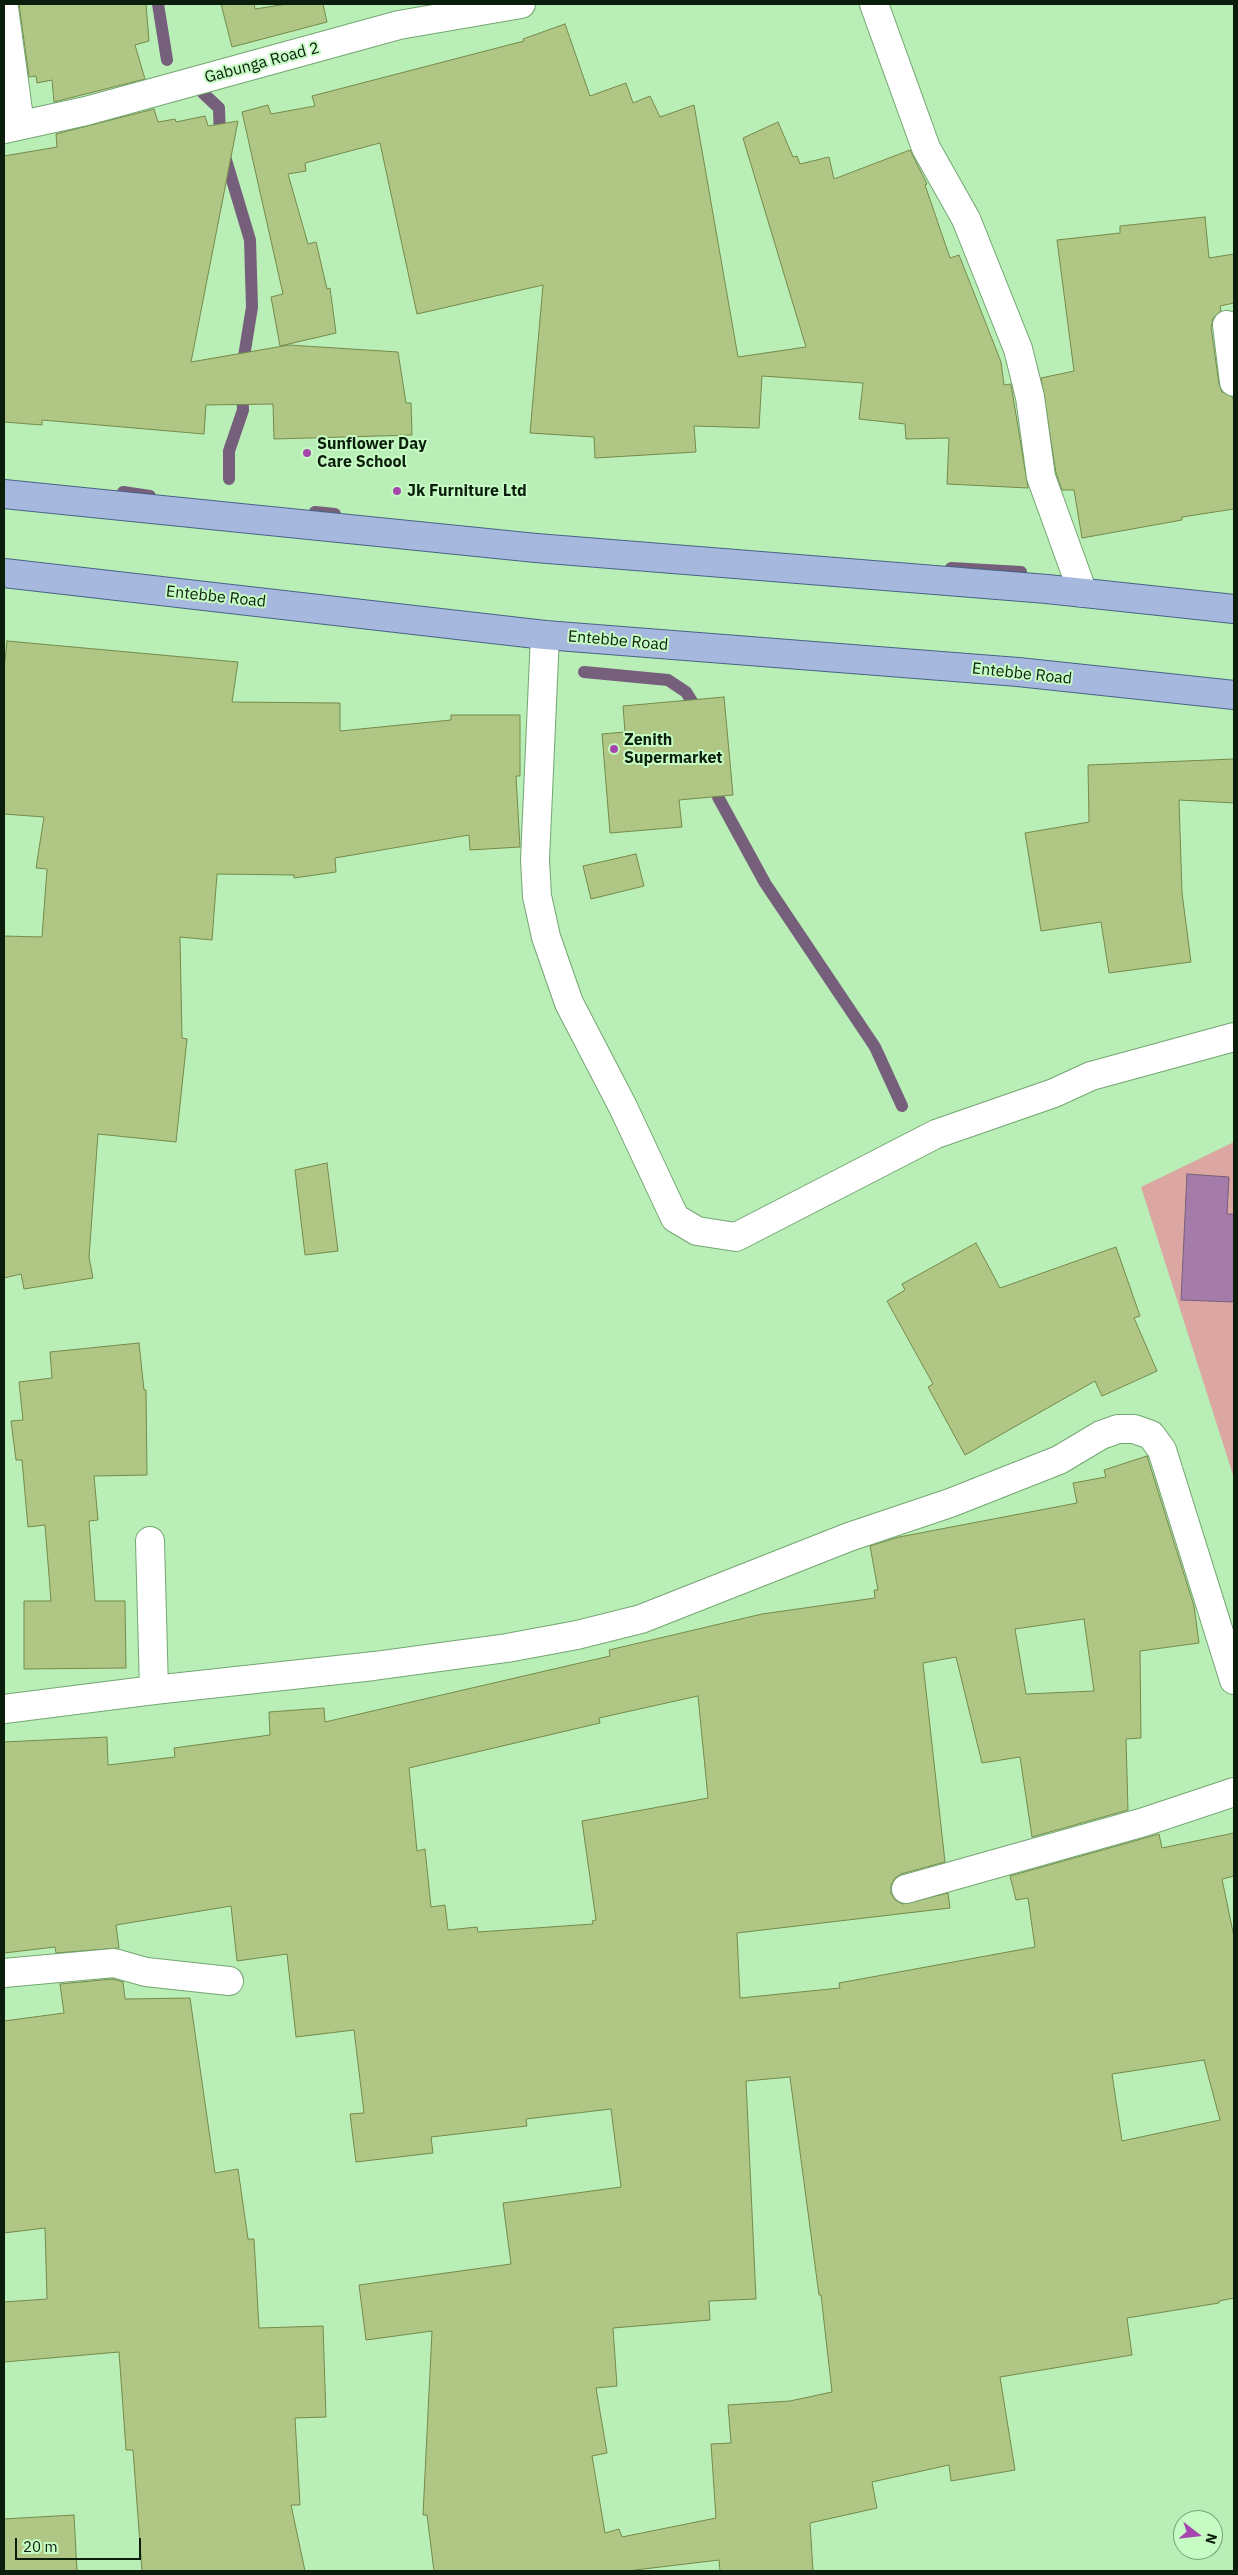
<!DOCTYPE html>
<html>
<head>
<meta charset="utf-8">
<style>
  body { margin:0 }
  #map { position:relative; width:1238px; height:2575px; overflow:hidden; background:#b9eeb7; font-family:"IBM Plex Sans",sans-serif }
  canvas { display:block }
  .frame { position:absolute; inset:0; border:5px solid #0a1e0b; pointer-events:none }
  .north { position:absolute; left:1173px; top:2510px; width:50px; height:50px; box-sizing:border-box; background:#c6fbc4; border:1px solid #7ba37a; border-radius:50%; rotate:106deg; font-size:14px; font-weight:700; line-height:20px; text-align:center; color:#0a1e0b }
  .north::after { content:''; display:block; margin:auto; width:18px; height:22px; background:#a546ae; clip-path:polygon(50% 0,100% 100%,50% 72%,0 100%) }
  .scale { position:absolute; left:15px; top:2538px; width:126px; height:22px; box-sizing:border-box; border:2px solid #0a1e0b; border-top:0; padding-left:6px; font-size:15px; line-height:18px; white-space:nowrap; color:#0a1e0b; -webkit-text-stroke:4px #c6fbc4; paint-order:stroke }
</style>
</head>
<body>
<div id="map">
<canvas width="1238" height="2575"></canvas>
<div class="frame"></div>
<div class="north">N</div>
<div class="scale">20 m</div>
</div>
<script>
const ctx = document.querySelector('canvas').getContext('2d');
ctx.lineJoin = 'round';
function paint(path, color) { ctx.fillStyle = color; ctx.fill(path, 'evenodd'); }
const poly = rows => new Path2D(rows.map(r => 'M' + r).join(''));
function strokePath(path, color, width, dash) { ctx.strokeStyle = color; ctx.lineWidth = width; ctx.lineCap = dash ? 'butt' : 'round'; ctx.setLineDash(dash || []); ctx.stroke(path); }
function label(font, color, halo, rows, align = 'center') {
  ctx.font = font + ' "IBM Plex Sans",sans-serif'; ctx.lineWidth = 4; ctx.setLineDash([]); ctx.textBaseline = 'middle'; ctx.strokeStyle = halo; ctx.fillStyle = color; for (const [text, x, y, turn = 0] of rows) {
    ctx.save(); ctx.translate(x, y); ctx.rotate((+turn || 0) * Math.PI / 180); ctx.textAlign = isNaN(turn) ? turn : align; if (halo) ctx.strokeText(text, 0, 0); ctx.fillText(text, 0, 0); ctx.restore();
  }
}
paint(poly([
  [1234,1142,1234,1478,1141,1187]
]), '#dca7a3');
const water = poly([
  [1187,1174,1229,1177,1227,1214,1234,1214,1234,1302,1181,1300,1187,1174]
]);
paint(water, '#a57ba9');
strokePath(water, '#765f7a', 1);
strokePath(poly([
  [158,4,167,60],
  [203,93,219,108,220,140,250,240,252,307,242,369],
  [229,479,229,451,243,410,242,389],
  [123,492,150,496],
  [315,512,335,514],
  [951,568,1021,572],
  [584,672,668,680,686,692,696,708],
  [718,797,765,883,875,1047,902,1106]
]), '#765f7a', 12);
const building = poly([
  [19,4,146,4,149,41,135,45,145,79,54,102,52,80,37,83,36,76,29,77,19,4],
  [221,4,254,4,255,9,287,4,323,4,327,22,232,47,221,4],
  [565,24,590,96,626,83,633,103,650,96,660,117,694,105,738,357,806,347,743,138,778,122,793,157,797,156,800,164,829,157,834,179,910,150,927,184,925,185,950,258,959,255,1001,362,1004,385,1011,384,1028,488,947,484,949,438,906,439,905,424,859,419,863,383,762,376,759,428,694,426,696,452,595,458,594,437,530,433,543,285,417,314,380,143,305,163,306,171,288,174,308,244,316,242,327,289,330,288,336,333,280,346,271,297,283,294,242,112,268,105,271,114,315,106,312,96,524,41,523,39,565,24],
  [154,109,158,122,175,119,176,122,205,116,208,126,238,121,191,362,289,345,398,352,406,403,411,403,412,435,274,439,273,404,206,405,204,434,42,420,42,425,4,422,4,156,57,147,56,134,154,109],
  [1205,217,1209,258,1234,254,1234,303,1220,306,1221,311,1213,318,1211,327,1219,384,1222,392,1233,397,1234,407,1234,509,1182,517,1182,520,1082,538,1074,490,1062,490,1056,473,1041,378,1074,371,1057,240,1120,233,1120,226,1205,217],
  [7,641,238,662,232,702,340,703,340,731,451,720,451,715,520,715,520,776,516,776,520,847,470,850,469,835,335,858,336,872,294,878,294,875,217,874,212,940,180,937,182,1038,187,1039,176,1142,98,1134,89,1257,93,1278,24,1289,21,1274,4,1278,4,936,42,937,47,869,36,868,44,817,4,814,4,669,7,641],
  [724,697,733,795,679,800,682,827,610,833,602,734,625,732,623,706,724,697],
  [1234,759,1234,803,1179,800,1182,893,1191,962,1109,973,1101,922,1041,931,1025,833,1089,822,1088,765,1234,759],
  [636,854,644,886,591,899,583,866,636,854],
  [327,1163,338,1251,305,1255,295,1170,327,1163],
  [976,1243,1000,1288,1116,1247,1140,1316,1134,1318,1157,1371,1102,1396,1095,1381,965,1455,928,1387,933,1384,887,1301,905,1290,902,1284,976,1243],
  [139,1343,144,1390,146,1390,147,1475,94,1476,98,1520,89,1521,95,1601,125,1601,126,1668,24,1669,24,1601,51,1601,45,1525,28,1527,22,1460,16,1460,11,1421,23,1420,19,1382,52,1378,50,1352,139,1343],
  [1147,1456,1194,1606,1199,1643,1140,1651,1141,1738,1126,1739,1128,1810,1032,1837,1020,1757,982,1763,956,1657,923,1663,945,1862,901,1874,895,1878,891,1885,891,1893,895,1900,903,1904,948,1893,950,1908,737,1933,740,1998,840,1988,839,1983,1035,1947,1028,1898,1016,1900,1010,1876,1159,1834,1162,1848,1234,1833,1234,1876,1222,1879,1234,1937,1234,2298,1219,2301,1219,2303,1127,2318,1132,2355,1000,2377,1015,2470,951,2481,949,2465,872,2482,877,2508,810,2523,813,2571,720,2571,719,2560,627,2571,434,2571,427,2515,423,2515,432,2331,366,2340,359,2285,511,2264,503,2203,621,2187,611,2109,526,2119,527,2126,431,2137,433,2153,356,2162,350,2114,364,2113,354,2030,296,2037,287,1954,237,1961,231,1906,116,1925,119,1948,56,1953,55,1947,4,1953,4,1742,107,1737,108,1765,175,1757,174,1748,270,1735,269,1712,324,1708,325,1722,610,1656,609,1650,762,1614,875,1598,874,1590,878,1590,870,1546,899,1537,1077,1503,1073,1483,1106,1477,1104,1470,1147,1456],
  [1084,1619,1094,1691,1026,1694,1015,1629,1084,1619],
  [698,1696,708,1798,582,1821,596,1920,592,1921,593,1924,478,1932,477,1927,448,1930,445,1905,431,1907,425,1849,417,1851,409,1768,600,1723,599,1718,698,1696],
  [1204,2060,1220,2120,1122,2141,1112,2074,1204,2060],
  [790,2077,819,2295,821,2295,832,2392,790,2401,728,2405,731,2443,711,2444,716,2518,622,2537,619,2529,605,2533,592,2456,607,2453,596,2388,617,2386,613,2328,710,2320,709,2301,756,2299,746,2081,790,2077],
  [113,1979,123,1982,125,1999,190,1998,215,2173,238,2169,248,2239,254,2239,259,2328,323,2326,326,2417,295,2418,300,2505,291,2505,305,2571,142,2571,133,2450,126,2450,119,2352,4,2362,4,2302,47,2299,45,2228,4,2233,4,2021,64,2013,60,1984,113,1979],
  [74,2515,77,2571,4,2571,4,2519,74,2515]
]);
paint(building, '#afc684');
strokePath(building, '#758a4a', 1);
const minor = poly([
  [874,4,926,148,966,219,1018,349,1030,397,1041,477,1083,593],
  [4,8,20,125],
  [4,129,86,111,399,25,521,4],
  [1227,325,1234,382],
  [545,635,535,860,537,896,546,937,569,1003,623,1107,675,1218,697,1231,736,1237,936,1134,1054,1093,1091,1076,1234,1037],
  [150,1541,154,1690],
  [4,1709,154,1690,374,1666,507,1648,577,1635,641,1619,849,1537,950,1503,1059,1460,1101,1435,1118,1429,1134,1429,1151,1435,1162,1450,1234,1680],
  [906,1889,1144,1822,1234,1792],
  [4,1973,114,1963,146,1972,229,1981]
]);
const major = poly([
  [4,494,536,548,1047,589,1234,609],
  [4,573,545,635,1018,672,1234,695]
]);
strokePath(minor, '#74a672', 30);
strokePath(major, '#486485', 30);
strokePath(minor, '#fff', 28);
strokePath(major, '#a6b8dd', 28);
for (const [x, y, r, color] of [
  [307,453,5,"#a546ae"],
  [397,491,5,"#a546ae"],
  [614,749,5,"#a546ae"]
]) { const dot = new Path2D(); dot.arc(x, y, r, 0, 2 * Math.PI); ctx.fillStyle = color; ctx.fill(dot); strokePath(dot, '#c6fbc4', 2); }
label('16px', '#0a1e0b', '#c6fbc4', [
  ["Gabunga Road 2",262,63,-15],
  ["Entebbe Road",216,597,6],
  ["Entebbe Road",618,641,5],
  ["Entebbe Road",1022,674,6]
]);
label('bold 16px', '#0a1e0b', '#c6fbc4', [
  ["Sunflower Day",317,444],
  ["Care School",317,462],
  ["Jk Furniture Ltd",407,491],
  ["Zenith",624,740],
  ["Supermarket",624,758]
], 'left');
</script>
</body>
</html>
